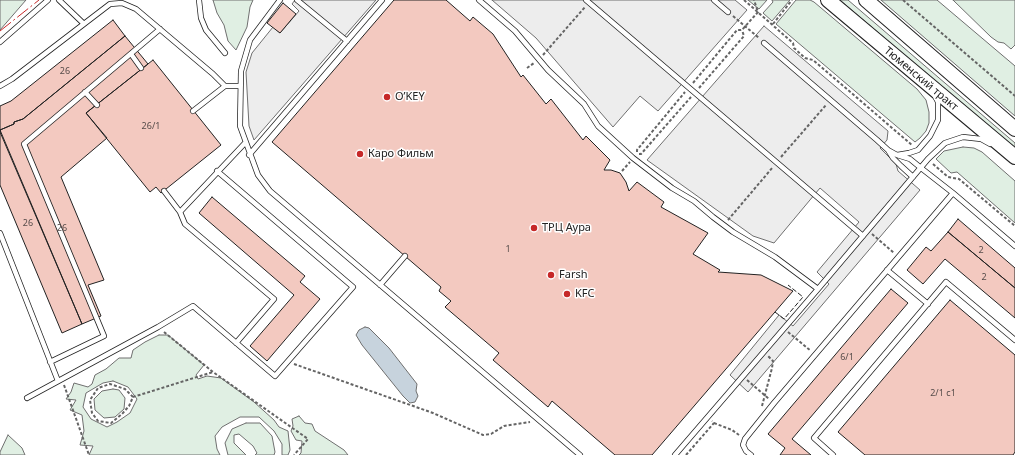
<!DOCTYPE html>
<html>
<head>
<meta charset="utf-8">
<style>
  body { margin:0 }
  canvas { display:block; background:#fff }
</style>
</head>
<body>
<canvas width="1015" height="455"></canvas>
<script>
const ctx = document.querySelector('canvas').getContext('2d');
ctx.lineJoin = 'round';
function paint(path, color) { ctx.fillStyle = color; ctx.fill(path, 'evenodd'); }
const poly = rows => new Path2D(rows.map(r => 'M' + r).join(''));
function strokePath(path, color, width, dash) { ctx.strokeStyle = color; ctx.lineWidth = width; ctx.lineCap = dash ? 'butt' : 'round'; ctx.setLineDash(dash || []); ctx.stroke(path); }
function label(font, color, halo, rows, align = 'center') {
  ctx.font = font + ' "Noto Sans",sans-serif'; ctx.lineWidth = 3; ctx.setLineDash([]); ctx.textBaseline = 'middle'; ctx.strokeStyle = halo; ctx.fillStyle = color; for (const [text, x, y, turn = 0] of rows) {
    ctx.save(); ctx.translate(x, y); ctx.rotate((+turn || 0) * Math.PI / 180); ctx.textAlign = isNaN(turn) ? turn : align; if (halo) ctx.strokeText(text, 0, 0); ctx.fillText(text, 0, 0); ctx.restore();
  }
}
const green = poly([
  [0,0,26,0,0,30,0,0],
  [213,0,253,0,250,7,247,27,236,50,228,41,224,25,217,13,213,0],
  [748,0,767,0,759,9,748,0],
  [772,0,790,0,772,21,763,13,773,2,772,0],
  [796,0,810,0,814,2,917,89,926,100,929,112,929,123,926,131,920,138,915,142,776,24,796,0],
  [840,0,848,0,1015,143,1015,150,840,0],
  [881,0,937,0,1015,66,1015,116,881,0],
  [953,0,1015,0,1015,45,1011,49,1004,43,998,42,991,37,953,0],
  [963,147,974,148,982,152,1015,181,1015,223,957,172,951,173,936,159,944,151,963,147],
  [159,335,168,335,204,365,196,375,198,379,207,376,221,378,254,402,274,420,279,427,288,431,290,450,288,455,282,455,282,444,274,431,259,417,240,417,222,427,215,436,217,449,220,455,89,455,93,446,80,445,84,431,82,415,70,410,76,400,66,399,71,392,74,383,88,387,92,384,95,375,106,369,119,358,131,358,133,350,145,342,159,335],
  [113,381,128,387,137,399,130,413,117,422,107,427,91,419,83,407,86,393,103,383,113,381],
  [113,389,119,390,125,398,124,409,115,417,104,418,95,410,94,399,102,391,113,389],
  [299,416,305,423,312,424,315,431,344,450,348,455,299,455,301,453,302,441,296,440,291,431,293,426,292,419,299,416],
  [246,423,260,423,272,436,275,452,274,455,255,455,257,453,253,446,239,434,234,435,234,443,246,455,228,455,225,443,232,429,246,423],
  [8,435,22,448,25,455,0,455,0,452,8,435]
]);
paint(green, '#e0efe3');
strokePath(green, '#6f6f6f', 1);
const parking = poly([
  [295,0,376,0,254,140,249,126,246,72,252,53,273,27,280,33,299,11,292,4,295,0],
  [492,0,735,0,747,10,658,111,640,96,613,127,536,38,492,0],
  [764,26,888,131,887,140,880,148,896,164,898,171,920,190,748,392,730,375,779,315,793,326,829,284,817,272,859,222,820,188,774,243,753,236,647,160,764,26]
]);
paint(parking, '#ededed');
strokePath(parking, '#6f6f6f', 1);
const water = poly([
  [365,327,369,328,389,348,417,384,416,391,418,396,415,402,410,403,403,396,362,345,356,335,359,330,365,327]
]);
paint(water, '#c7d3dd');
strokePath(water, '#6f6f6f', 1);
const building = poly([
  [394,0,446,0,470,21,473,17,493,34,521,77,523,75,546,104,551,99,583,140,586,136,610,160,604,170,611,170,620,173,626,182,629,191,637,182,664,202,661,207,708,233,693,254,720,270,718,272,761,275,793,291,652,455,615,455,552,401,548,407,493,360,499,353,445,307,451,301,439,291,441,287,272,142,394,0],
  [283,3,296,14,280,33,267,23,283,3],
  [113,20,125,36,23,119,14,122,14,124,0,130,0,132,0,106,11,101,113,20],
  [125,36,148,64,86,113,107,138,61,177,104,280,88,285,101,316,82,324,0,130,14,124,14,122,23,119,125,36],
  [153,60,221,145,161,193,156,187,150,192,86,113,153,60],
  [0,132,82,324,62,333,0,185,0,132],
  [212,197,305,276,300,282,320,299,267,361,250,346,294,295,199,213,212,197],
  [958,219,1015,268,1015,288,948,232,958,219],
  [948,232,1015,288,1015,318,945,259,923,284,907,270,926,247,931,251,948,232],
  [891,289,908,303,792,439,811,455,780,455,785,448,768,434,891,289],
  [950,300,1015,355,1015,452,1013,455,865,455,838,432,950,300]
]);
paint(building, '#f3c9c0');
strokePath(building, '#222', 1);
const service = poly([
  [59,0,83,23],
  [199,0,201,18,206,30,225,53],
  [280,0,250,40,241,71,240,126,258,175,270,191,580,455],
  [297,0,347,41],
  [479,0,515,31,548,70,584,104,598,126,633,158,672,188,694,201,713,217,733,232,775,257,818,289],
  [586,0,863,236],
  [714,0,728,12],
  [0,42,48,0],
  [764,43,877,140,888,150,893,158,901,166,913,177],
  [131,54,141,68],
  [0,86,12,79,110,4,122,3,136,9,213,74,225,86,240,86],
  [85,92,97,105],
  [193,111,225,86],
  [888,150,897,155,909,153,918,150,930,136,938,120,938,102,935,96],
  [249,155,382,0],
  [897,155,910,159,921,168,953,193,1015,246],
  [164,191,180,212],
  [0,233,58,381],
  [887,270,928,304],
  [380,285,405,256],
  [236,343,274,299,185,224,180,212,245,143],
  [50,362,104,336,24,144,160,29],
  [27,398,158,327,193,306,275,376,353,287,217,171],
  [675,455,818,289,928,159,945,143,963,137,981,139,990,144],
  [751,455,746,451,743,445,745,439,774,403,953,193],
  [833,455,814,438,946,282,1015,340]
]);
const primary = poly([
  [828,0,1015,157],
  [866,0,1015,129]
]);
strokePath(service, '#222', 6);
strokePath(primary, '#222', 16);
strokePath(poly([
  [744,0,793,43,794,48,805,58,813,60,912,145],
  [903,0,1015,96],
  [733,16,759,38],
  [773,24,792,0],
  [543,55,585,7],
  [527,68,534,63],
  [693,83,737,30,742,30,758,12,754,0],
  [699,88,744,36,742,30],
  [637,152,637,150,685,92],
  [639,154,641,154,691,97],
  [781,157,826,105],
  [933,164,948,177,959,179,1015,226],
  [622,171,630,162],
  [728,220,773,167],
  [872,234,894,253],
  [164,332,213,372,308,439,294,455],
  [788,332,811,351],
  [294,364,433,413,483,435,491,434,504,426,530,422],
  [747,380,769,399],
  [64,385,89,455],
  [133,397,125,389,110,384,98,388,90,400,92,413,98,421,111,423,122,414,129,406,133,397,213,372],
  [762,406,772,368,773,361,768,356],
  [714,423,732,430,739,435],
  [686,455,714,423,712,421]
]), '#646464', 2, [3, 2]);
strokePath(service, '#fff', 4.5);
strokePath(primary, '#fff', 14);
strokePath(poly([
  [775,312,784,319,803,297,788,285]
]), '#222', 1, [5, 2]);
strokePath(poly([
  [0,31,39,0]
]), '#c62828', 1, [14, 3, 2, 3]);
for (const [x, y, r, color] of [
  [387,97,4,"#c62828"],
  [360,154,4,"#c62828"],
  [534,228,4,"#c62828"],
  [551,275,4,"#c62828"],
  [567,294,4,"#c62828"]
]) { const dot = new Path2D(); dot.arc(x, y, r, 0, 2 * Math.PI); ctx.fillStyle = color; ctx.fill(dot); strokePath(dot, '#fff', 1.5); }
label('9px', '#564c4a', null, [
  ["26",65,71],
  ["26/1",151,126],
  ["26",28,223],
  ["26",62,228],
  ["1",508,249],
  ["2",981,250],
  ["2",984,277],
  ["6/1",847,357],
  ["2/1 с1",943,393]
]);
label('11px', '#222', '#fff', [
  ["Тюменский тракт",921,79,40]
]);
label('11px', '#222', '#fff', [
  ["O’KEY",395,97],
  ["Каро Фильм",368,154],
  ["ТРЦ Аура",542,228],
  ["Farsh",559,275],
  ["KFC",575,294]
], 'left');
</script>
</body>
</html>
